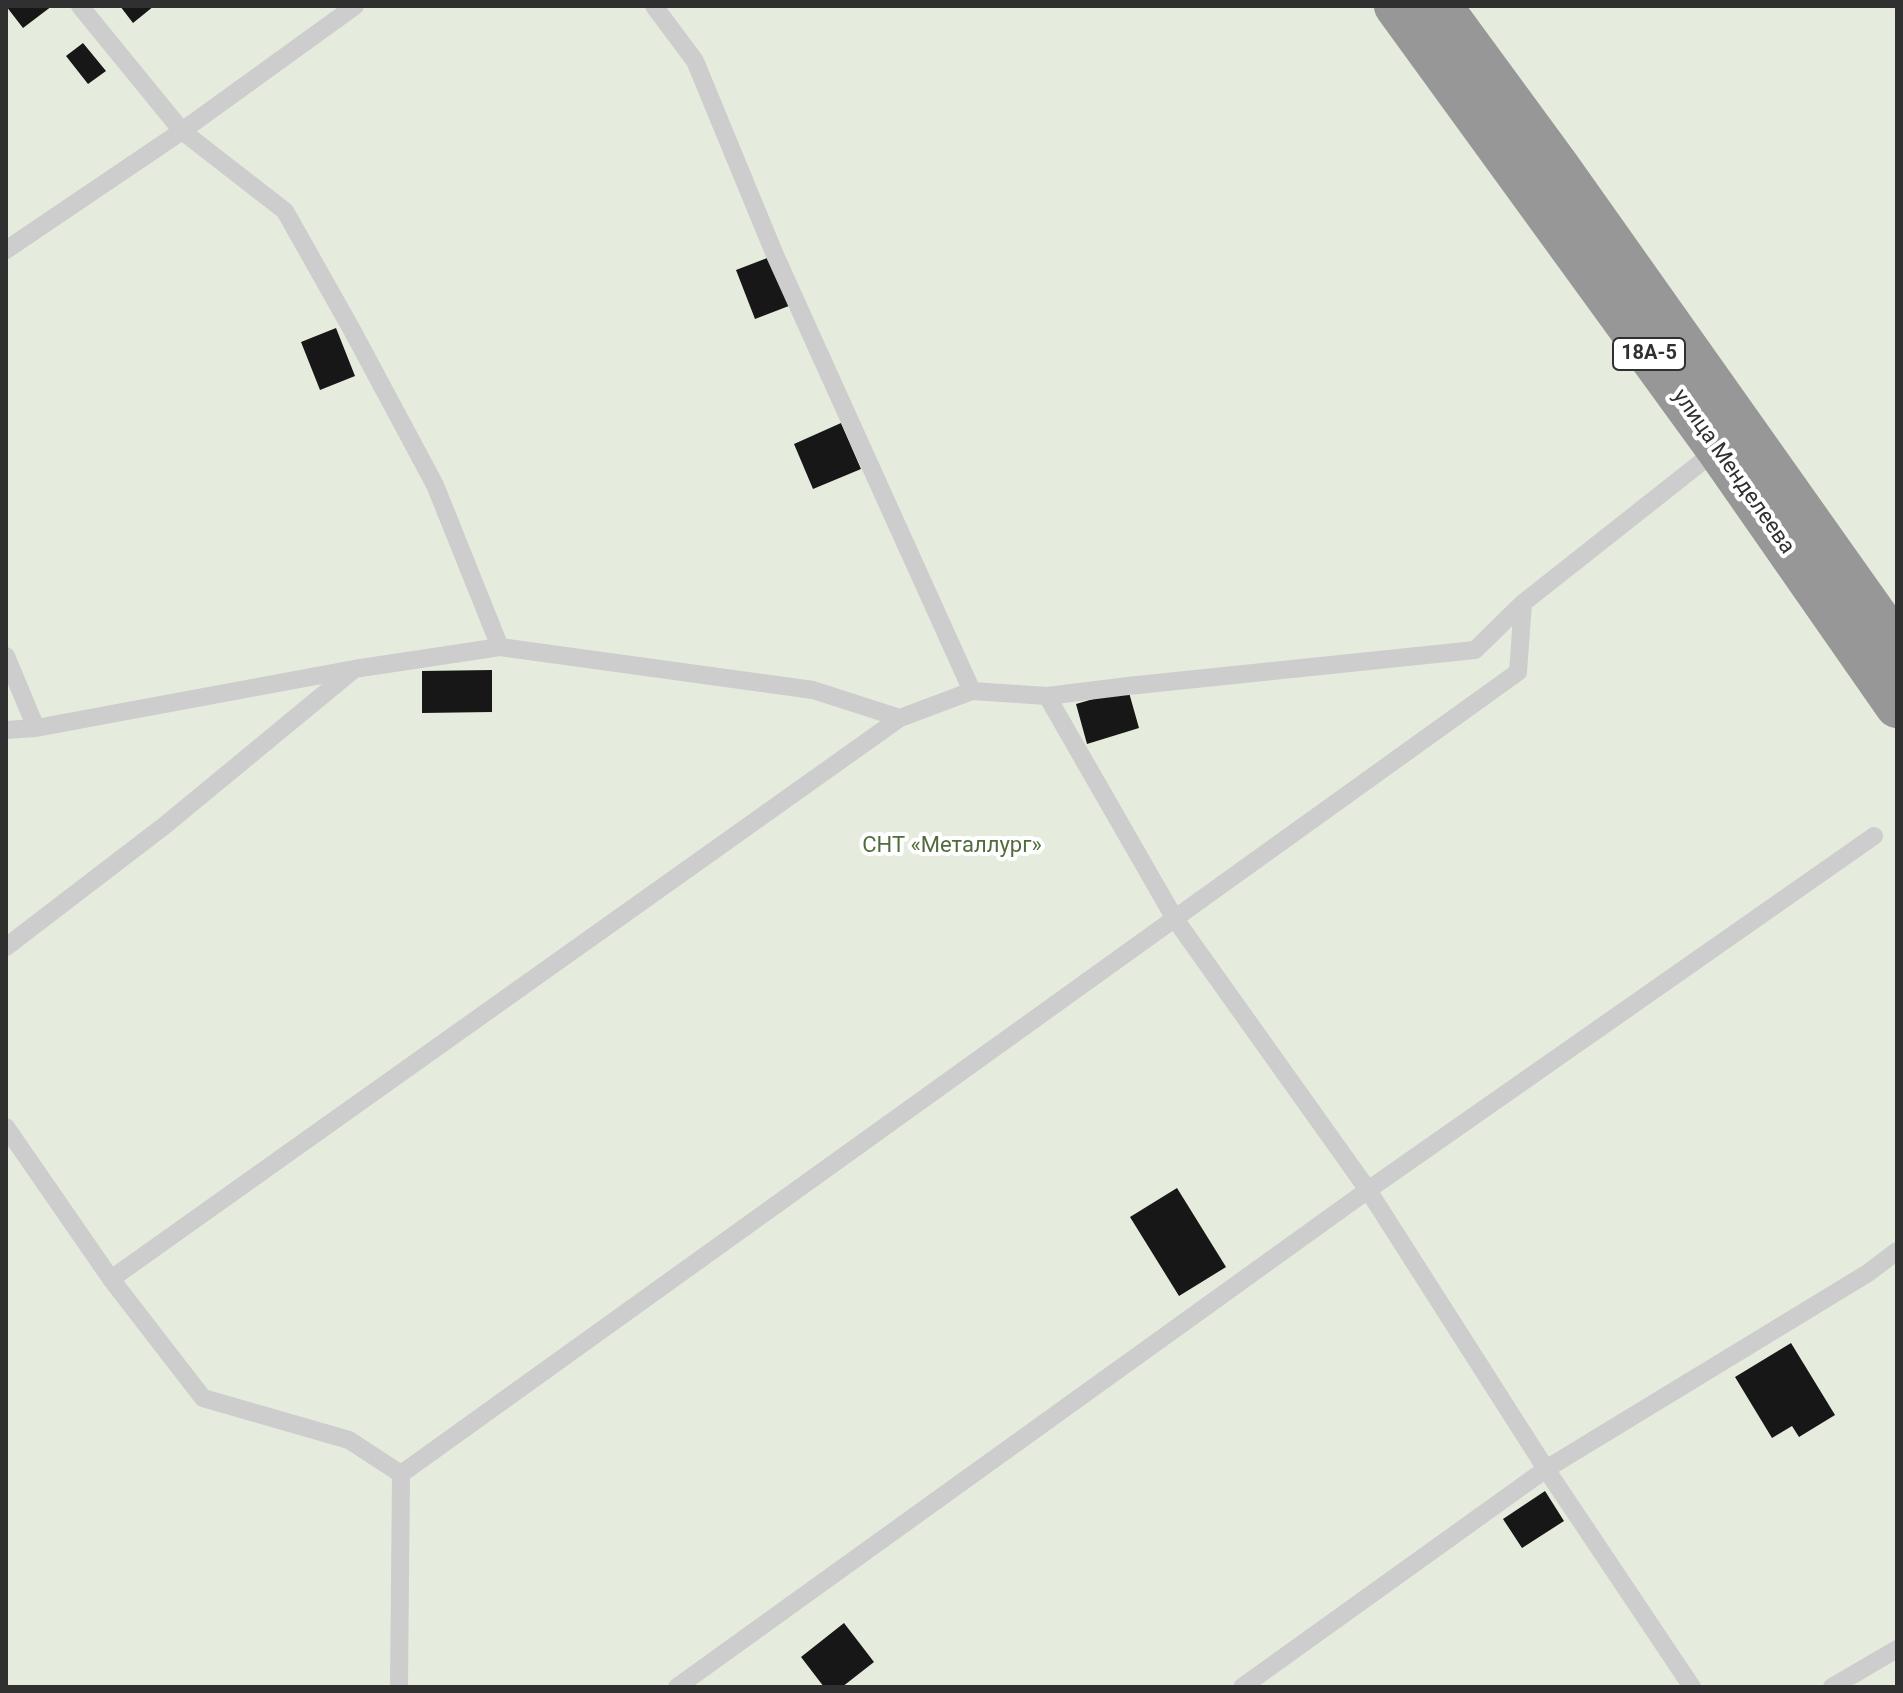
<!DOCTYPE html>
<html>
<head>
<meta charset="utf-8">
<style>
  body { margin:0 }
  #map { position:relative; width:1903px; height:1693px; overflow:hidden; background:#fff; font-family:Roboto,sans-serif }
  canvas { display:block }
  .frame { position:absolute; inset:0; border:8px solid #303030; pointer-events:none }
</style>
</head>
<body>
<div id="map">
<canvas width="1903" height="1693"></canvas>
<div class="frame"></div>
</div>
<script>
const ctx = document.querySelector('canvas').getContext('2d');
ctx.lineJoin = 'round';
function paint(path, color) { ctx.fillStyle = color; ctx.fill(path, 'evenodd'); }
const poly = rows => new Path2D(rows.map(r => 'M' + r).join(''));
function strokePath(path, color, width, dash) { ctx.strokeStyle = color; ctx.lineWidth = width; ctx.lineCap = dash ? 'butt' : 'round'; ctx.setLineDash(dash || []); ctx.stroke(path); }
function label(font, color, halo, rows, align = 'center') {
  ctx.font = font + ' Roboto,sans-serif'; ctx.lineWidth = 8; ctx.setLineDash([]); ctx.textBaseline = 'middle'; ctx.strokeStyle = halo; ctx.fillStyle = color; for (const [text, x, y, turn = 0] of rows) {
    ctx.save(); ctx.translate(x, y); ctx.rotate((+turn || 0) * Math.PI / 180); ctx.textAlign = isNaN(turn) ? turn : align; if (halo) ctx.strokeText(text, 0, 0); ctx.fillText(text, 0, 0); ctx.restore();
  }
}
paint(poly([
  [6,6,1897,6,1897,1687,6,1687]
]), '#e5ecde');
paint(poly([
  [6,6,52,6,23,28],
  [120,6,154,6,133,23],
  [83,43,106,71,88,84,66,56],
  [775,255,794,304,755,319,736,270],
  [336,328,355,376,320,390,301,342],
  [841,423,861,469,813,489,794,444],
  [492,670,492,712,422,713,422,671],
  [1128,689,1139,728,1087,744,1076,704],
  [1177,1188,1226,1267,1179,1296,1130,1217],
  [1791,1343,1835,1415,1799,1437,1792,1426,1772,1438,1735,1377],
  [1545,1491,1564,1521,1522,1548,1503,1519],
  [844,1623,874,1662,842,1687,824,1687,801,1657]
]), '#171717');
strokePath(poly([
  [80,6,182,131,285,211,352,330,435,485,500,647],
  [654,6,695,61,775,255,972,691],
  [6,250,182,131,355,6],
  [6,656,36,728],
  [1047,696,1175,919,1368,1190,1546,1469,1692,1687],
  [6,730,36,728,354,669,500,647,813,690,900,718,972,691,1047,696,1128,686,1475,650,1523,603,1718,449],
  [6,947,164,826,352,671],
  [6,1127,111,1279,203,1398,349,1440,401,1474,399,1687],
  [111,1279,900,718],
  [401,1474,1518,672,1523,603],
  [677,1687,1368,1190,1874,836],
  [1242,1687,1546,1469,1868,1273,1897,1251],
  [1832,1687,1897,1649]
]), '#cdcdcd', 18);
strokePath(poly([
  [1396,6,1718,449,1897,706],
  [1440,6,1558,167,1897,646]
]), '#979797', 44);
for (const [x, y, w] of [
  [1649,354,72]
]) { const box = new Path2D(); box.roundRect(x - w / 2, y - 16, w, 32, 6); ctx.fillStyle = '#fff'; ctx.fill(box); strokePath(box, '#303030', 2); }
label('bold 20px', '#303030', null, [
  ["18А-5",1649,354]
]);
label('22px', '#303030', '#fff', [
  ["улица Менделеева",1733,472,55]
]);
label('22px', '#526b3e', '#fff', [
  ["СНТ «Металлург»",952,846]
]);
</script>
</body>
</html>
